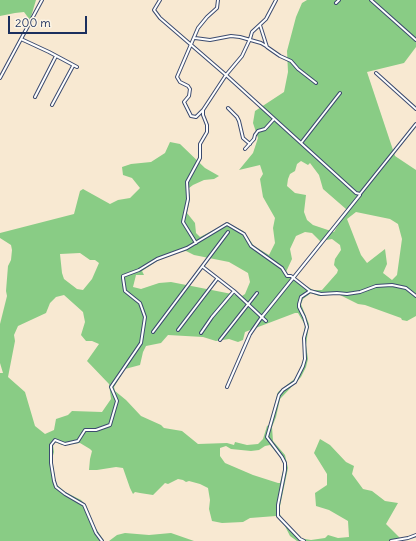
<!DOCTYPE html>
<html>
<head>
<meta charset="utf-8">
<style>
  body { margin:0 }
  #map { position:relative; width:416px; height:541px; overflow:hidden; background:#f8e9d2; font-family:Delius,sans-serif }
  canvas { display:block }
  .scale { position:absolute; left:8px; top:16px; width:79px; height:18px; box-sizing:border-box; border:2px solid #1b2f5e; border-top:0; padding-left:5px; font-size:12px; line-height:14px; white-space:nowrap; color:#1b2f5e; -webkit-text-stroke:3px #fcf5e5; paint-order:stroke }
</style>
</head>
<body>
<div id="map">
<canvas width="416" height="541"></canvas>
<div class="scale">200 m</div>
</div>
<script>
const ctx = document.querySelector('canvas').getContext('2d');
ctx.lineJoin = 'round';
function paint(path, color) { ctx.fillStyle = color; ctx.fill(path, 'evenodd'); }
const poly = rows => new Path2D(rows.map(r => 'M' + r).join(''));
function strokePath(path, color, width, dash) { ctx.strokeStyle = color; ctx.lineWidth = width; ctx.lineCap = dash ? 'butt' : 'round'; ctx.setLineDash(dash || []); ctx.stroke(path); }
paint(poly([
  [0,0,36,0,30,20,24,12,15,13,0,16],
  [307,0,416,0,416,47,404,63,367,72,395,156,416,170,416,316,407,321,402,320,401,318,365,305,358,304,338,294,319,296,311,293,303,299,301,304,309,324,306,345,308,359,306,367,301,377,280,399,276,417,272,427,273,441,285,455,288,468,279,511,281,517,299,538,311,540,325,538,328,535,338,538,349,537,348,521,329,510,316,506,315,493,327,485,327,474,314,453,320,439,330,445,346,462,354,466,352,474,363,489,372,491,385,501,398,503,386,524,403,541,297,541,290,536,285,526,276,516,250,518,243,522,222,523,212,521,209,509,210,500,208,488,200,484,189,481,186,482,183,480,178,479,168,484,165,483,153,495,140,493,135,492,133,494,130,488,123,468,116,467,97,470,89,470,90,459,92,451,90,449,80,443,62,445,55,442,53,445,54,452,52,459,56,484,65,492,81,500,86,505,95,527,104,541,0,541,0,373,3,373,0,363,0,324,7,296,6,291,8,266,11,260,12,250,11,245,0,238,0,233,74,214,80,191,83,189,110,204,118,200,130,198,140,188,132,178,123,175,122,167,131,164,151,162,165,153,170,142,180,144,205,168,219,176,214,179,204,180,193,185,189,188,190,199,187,213,195,223,196,233,200,237,228,223,243,231,254,246,269,255,275,243,273,228,275,218,263,197,260,179,263,174,260,165,239,170,253,153,258,138,253,123,255,111,284,92,288,72,287,51,296,17,302,3],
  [301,161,308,165,310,163,319,175,323,189,346,209,346,212,334,232,313,225,307,220,304,212,306,195,295,193,287,186,288,179,290,174,295,171,297,164],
  [356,212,390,219,398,224,402,239,397,275,392,280,383,273,387,264,385,249,367,263,361,255,347,219],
  [305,232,312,233,320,241,332,239,340,245,341,250,335,259,334,265,338,270,337,273,322,290,313,290,303,284,293,276,287,274,286,272,292,259,290,249,296,236],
  [186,251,194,255,229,262,248,273,250,282,245,294,242,296,171,282,159,283,141,289,133,287,136,275,144,275,142,271,157,261,179,252],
  [80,253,90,260,95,260,99,263,92,279,83,290,77,289,64,279,62,273,60,254],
  [64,295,83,312,85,322,81,335,86,341,92,341,99,344,87,361,109,384,111,399,102,412,72,411,68,415,56,419,54,430,45,434,35,426,25,392,8,377,15,341,14,335,18,326,46,313,50,303,56,297],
  [295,313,298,313,305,325,303,338,304,360,297,377,278,392,269,425,267,426,263,439,258,444,247,445,235,442,234,445,227,443,198,444,182,431,164,428,161,425,141,416,126,400,115,391,114,387,125,369,140,365,143,352,146,346,161,343,168,335,203,337,216,341,229,339,238,342,243,340,245,332],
  [270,445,282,459,284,467,280,483,278,483,253,475,225,463,220,456,220,448,226,446,231,449,251,451,259,450,265,446],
  [125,533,149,535,171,533,194,541,109,541,117,535]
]), '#89cc85');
const minor = poly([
  [160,0,154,10,160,18,226,75,356,193,360,194,416,124],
  [371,0,416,40],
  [336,3,339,0],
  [260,25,267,47,280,56,291,61,298,69,316,83],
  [195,38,210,40,231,36,240,37,261,43,266,46],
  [21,39,49,52,77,67],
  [376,73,416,109],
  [0,78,42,0],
  [35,97,56,56],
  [52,105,73,66],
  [228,108,237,117,239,121,243,138,250,144],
  [203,110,196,117,191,116,184,102,189,96,190,89,188,86,180,82,177,77,198,28,207,17,217,8,218,0],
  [301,143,340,93],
  [245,149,254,139,255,135,258,131,265,129,274,119],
  [196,243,183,222,188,199,187,182,200,158,200,144,207,132,207,125,203,115,203,110,226,75,242,56,250,39,252,32,266,19,276,0],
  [203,267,234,291,266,321],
  [178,330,217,279],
  [153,332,228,232],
  [201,333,212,317,234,291],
  [220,340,257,293],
  [227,387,250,334,261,318,360,195],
  [102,541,96,533,84,505,65,494,56,487,54,481,51,463,51,445,55,440,65,444,78,441,85,430,96,430,110,425,117,401,111,387,141,343,145,317,140,303,125,291,123,278,123,276,139,270,157,259,187,248,227,224,244,234,251,246,282,268,287,276,291,276,310,291,321,294,337,293,347,294,360,292,376,286,392,285,406,288,416,296],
  [304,541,300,539,278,516,278,505,285,470,285,463,282,457,267,437,279,395,283,390,295,382,303,366,305,359,304,338,307,327,304,317,299,307,299,304,301,297,310,291],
  [391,541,408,538,416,535]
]);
strokePath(minor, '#3c4b6f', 4);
strokePath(minor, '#fff', 2);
</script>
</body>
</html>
